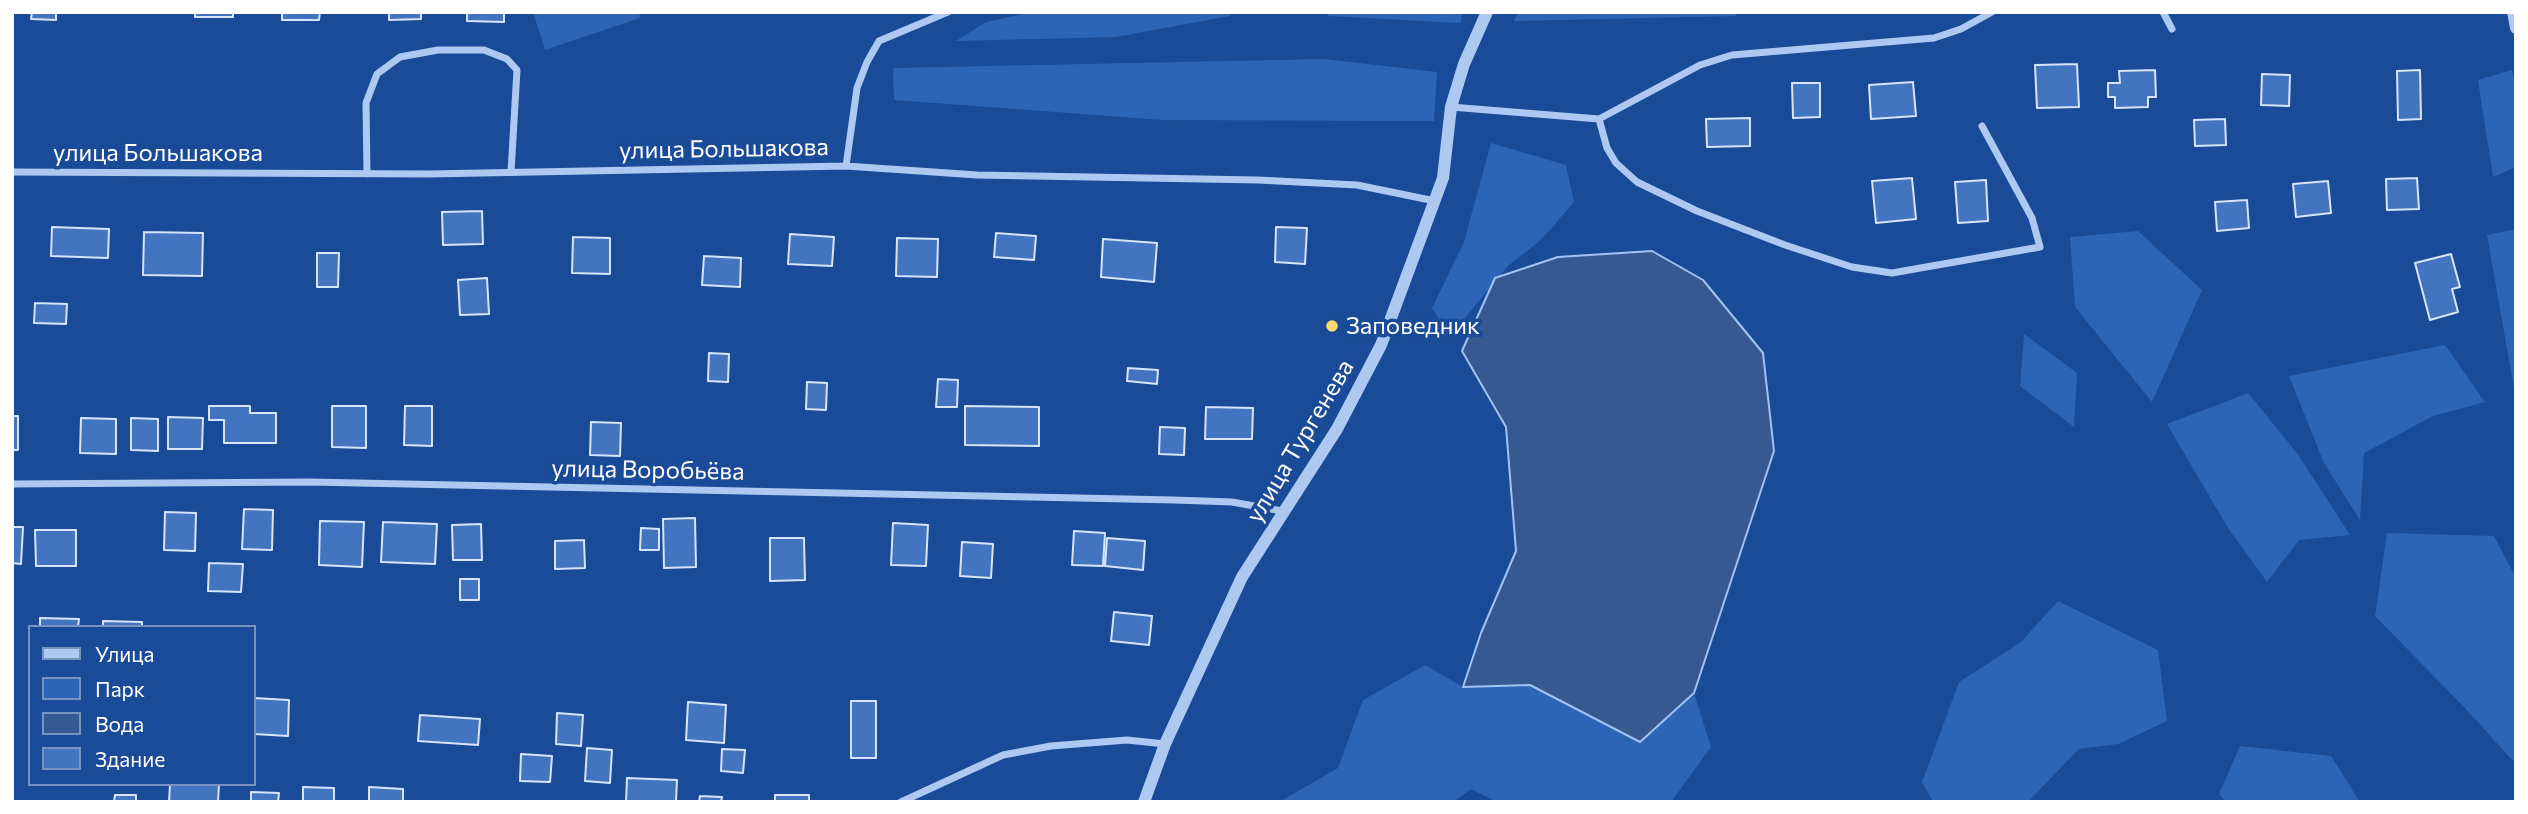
<!DOCTYPE html>
<html>
<head>
<meta charset="utf-8">
<style>
  body { margin:0 }
  #map { position:relative; width:2528px; height:814px; overflow:hidden; background:#1a4b98; font-family:Commissioner,sans-serif }
  canvas { display:block }
  .frame { position:absolute; inset:0; border:14px solid #fff; pointer-events:none }
  .legend { position:absolute; left:28px; top:625px; width:228px; height:161px; box-sizing:border-box; background:#1a4b98; border:2px solid #7693c1; margin:0; padding:9px 12px; list-style:none; font-size:21px; color:#fff }
  .legend li { display:flex; align-items:center; gap:14px; height:35px }
  .legend b { width:35px; border:2px solid #7693c1 }
</style>
</head>
<body>
<div id="map">
<canvas width="2528" height="814"></canvas>
<div class="frame"></div>
<ul class="legend">
<li><b style="height:9px;background:#aec9f1"></b>Улица</li>
<li><b style="height:19px;background:#2d64b6"></b>Парк</li>
<li><b style="height:19px;background:#365992"></b>Вода</li>
<li><b style="height:19px;background:#4374bf"></b>Здание</li>
</ul>
</div>
<script>
const ctx = document.querySelector('canvas').getContext('2d');
ctx.lineJoin = 'round';
function paint(path, color) { ctx.fillStyle = color; ctx.fill(path, 'evenodd'); }
const poly = rows => new Path2D(rows.map(r => 'M' + r).join(''));
function strokePath(path, color, width, dash) { ctx.strokeStyle = color; ctx.lineWidth = width; ctx.lineCap = dash ? 'butt' : 'round'; ctx.setLineDash(dash || []); ctx.stroke(path); }
function label(font, color, halo, rows, align = 'center') {
  ctx.font = font + ' Commissioner,sans-serif'; ctx.lineWidth = 7; ctx.setLineDash([]); ctx.textBaseline = 'middle'; ctx.strokeStyle = halo; ctx.fillStyle = color; for (const [text, x, y, turn = 0] of rows) {
    ctx.save(); ctx.translate(x, y); ctx.rotate((+turn || 0) * Math.PI / 180); ctx.textAlign = isNaN(turn) ? turn : align; if (halo) ctx.strokeText(text, 0, 0); ctx.fillText(text, 0, 0); ctx.restore();
  }
}
paint(poly([
  [533,12,639,12,640,18,545,50],
  [1032,12,1230,12,1230,16,1116,37,956,41,986,22],
  [1326,12,1462,12,1461,23,1328,16],
  [1518,12,1737,12,1736,16,1514,21],
  [1324,59,1437,72,1434,121,1163,120,894,100,893,68],
  [2512,70,2516,90,2516,167,2493,177,2478,80],
  [1491,143,1566,165,1574,202,1541,240,1509,265,1450,336,1432,308,1464,242],
  [2516,229,2516,400,2487,235],
  [2138,231,2202,290,2152,402,2075,307,2070,237],
  [2024,334,2077,373,2074,427,2020,386],
  [2445,345,2485,402,2433,416,2364,453,2360,520,2324,463,2289,376],
  [2248,393,2297,453,2350,535,2299,540,2267,582,2228,528,2167,424],
  [2387,533,2494,536,2516,578,2516,759,2513,761,2464,707,2375,616],
  [2058,601,2158,650,2167,721,2118,744,2079,749,2028,802,1933,802,1922,782,1959,682,2021,642],
  [1425,665,1463,687,1530,685,1640,741,1694,693,1711,747,1671,802,1497,802,1471,789,1453,802,1279,802,1338,768,1363,700],
  [2240,746,2331,756,2360,802,2226,802,2219,794]
]), '#2d64b6');
const water = poly([
  [1652,251,1703,280,1763,353,1774,451,1694,693,1640,742,1530,685,1463,687,1481,633,1516,551,1506,427,1462,351,1495,278,1558,257,1652,251]
]);
paint(water, '#365992');
strokePath(water, '#a1c3f3', 2);
const building = poly([
  [32,12,56,12,56,20,31,19,32,12],
  [195,12,233,12,233,17,195,17,195,12],
  [282,12,320,12,319,20,282,20,282,12],
  [389,12,421,12,421,19,389,20,389,12],
  [467,12,504,12,504,22,467,21,467,12],
  [2077,64,2079,107,2037,108,2035,65,2077,64],
  [2155,70,2156,97,2148,97,2148,107,2115,108,2115,97,2108,97,2108,83,2120,83,2119,71,2155,70],
  [2420,70,2421,119,2398,120,2397,71,2420,70],
  [2262,74,2290,75,2289,106,2261,105,2262,74],
  [1913,82,1916,116,1871,119,1869,85,1913,82],
  [1792,83,1820,83,1820,117,1793,118,1792,83],
  [1750,118,1750,146,1707,147,1706,119,1750,118],
  [2225,119,2226,145,2195,146,2194,120,2225,119],
  [1912,178,1916,219,1876,223,1872,181,1912,178],
  [2417,178,2419,209,2387,210,2386,179,2417,178],
  [1986,180,1988,221,1958,223,1955,182,1986,180],
  [2328,181,2331,213,2296,217,2293,184,2328,181],
  [2247,200,2249,228,2217,231,2215,202,2247,200],
  [482,211,483,244,443,245,442,212,482,211],
  [52,227,109,229,108,258,51,256,52,227],
  [1276,227,1307,228,1305,264,1275,262,1276,227],
  [144,232,203,233,202,276,143,275,144,232],
  [996,233,1036,236,1034,260,994,257,996,233],
  [790,234,834,237,832,266,788,264,790,234],
  [573,237,610,238,610,274,572,273,573,237],
  [897,238,938,239,937,277,896,276,897,238],
  [1103,239,1157,243,1154,282,1101,277,1103,239],
  [317,253,339,253,338,287,317,287,317,253],
  [2451,254,2460,287,2452,289,2458,312,2430,320,2415,263,2451,254],
  [704,256,741,258,740,287,702,285,704,256],
  [487,278,489,314,460,315,458,280,487,278],
  [35,303,67,304,66,324,34,323,35,303],
  [709,353,729,354,728,382,708,381,709,353],
  [1128,368,1158,370,1157,384,1127,381,1128,368],
  [938,379,958,380,957,407,936,407,938,379],
  [807,382,827,383,826,410,806,409,807,382],
  [209,406,250,406,250,413,276,413,276,443,224,443,224,420,209,420,209,406],
  [332,406,366,406,366,448,332,447,332,406],
  [405,406,432,406,432,446,404,445,405,406],
  [965,406,1039,407,1039,446,965,445,965,406],
  [1206,407,1253,408,1252,439,1205,439,1206,407],
  [12,416,18,416,18,450,12,450,12,416],
  [168,417,203,418,202,449,168,449,168,417],
  [81,418,116,419,116,454,80,453,81,418],
  [131,418,158,419,158,451,131,450,131,418],
  [591,422,621,423,620,456,590,455,591,422],
  [1160,427,1185,428,1184,455,1159,454,1160,427],
  [244,509,273,510,272,550,242,549,244,509],
  [165,512,196,513,195,551,164,550,165,512],
  [695,518,696,567,664,568,663,519,695,518],
  [320,521,364,522,362,567,319,565,320,521],
  [383,522,437,524,435,564,381,562,383,522],
  [893,523,928,525,926,566,891,565,893,523],
  [481,524,482,560,453,560,452,525,481,524],
  [12,527,23,527,21,564,12,563,12,527],
  [641,528,659,529,659,550,640,550,641,528],
  [35,530,76,530,76,566,36,566,35,530],
  [1074,531,1105,533,1103,566,1072,565,1074,531],
  [770,538,804,538,805,580,770,581,770,538],
  [1107,538,1145,541,1143,570,1105,566,1107,538],
  [584,540,585,568,555,569,555,541,584,540],
  [962,542,993,544,991,578,960,576,962,542],
  [209,563,243,564,241,592,208,591,209,563],
  [460,579,479,579,479,600,460,600,460,579],
  [1114,612,1152,616,1149,645,1111,641,1114,612],
  [40,618,79,619,78,627,40,627,40,618],
  [103,621,142,622,142,627,103,627,103,621],
  [254,698,289,700,288,736,254,734,254,698],
  [851,701,876,701,876,758,851,758,851,701],
  [688,702,726,705,724,743,686,740,688,702],
  [557,713,583,715,581,746,556,744,557,713],
  [420,715,480,719,478,745,418,741,420,715],
  [587,748,612,750,610,783,585,781,587,748],
  [722,749,745,750,743,773,721,771,722,749],
  [521,754,552,756,550,782,520,781,521,754],
  [627,778,677,780,676,802,626,802,627,778],
  [170,784,219,784,218,802,169,802,170,784],
  [303,787,334,788,334,802,303,802,303,787],
  [369,787,403,789,403,802,369,802,369,787],
  [251,792,279,793,278,802,251,802,251,792],
  [115,795,136,795,136,802,114,802,115,795],
  [775,795,809,795,809,802,775,802,775,795],
  [700,796,722,797,721,802,699,802,700,796]
]);
paint(building, '#4374bf');
strokePath(building, '#d5e5fc', 2);
strokePath(poly([
  [2163,12,2172,29],
  [1451,107,1599,119,1700,65,1732,55,1934,38,1961,29,1992,12],
  [1599,119,1607,148,1616,163,1637,182,1697,211,1785,245,1852,267,1892,273,2040,247,2032,218,1982,126],
  [846,166,857,88,867,62,879,41,948,12],
  [12,172,429,174,846,166,977,175,1258,180,1357,185,1435,201],
  [367,174,366,103,377,74,400,57,438,50,484,50,507,59,517,70,511,172],
  [12,484,310,482,1174,500,1232,502,1282,511],
  [901,802,1003,755,1051,746,1127,740,1165,744]
]), '#aec9f1', 7);
strokePath(poly([
  [2513,12,2516,28],
  [1144,802,1165,744,1242,577,1337,429,1381,345,1443,178,1451,107,1464,64,1487,12]
]), '#aec9f1', 12);
for (const [x, y, r, color] of [
  [1332,326,7,"#ffdc6e"]
]) { const dot = new Path2D(); dot.arc(x, y, r, 0, 2 * Math.PI); ctx.fillStyle = color; ctx.fill(dot); strokePath(dot, '#1a4b98', 2.5); }
label('24px', '#fff', '#1a4b98', [
  ["улица Большакова",724,149,-1],
  ["улица Большакова",158,153],
  ["улица Тургенева",1300,441,-59],
  ["улица Воробьёва",648,470,1]
]);
label('24px', '#fff', '#1a4b98', [
  ["Заповедник",1346,326]
], 'left');
</script>
</body>
</html>
